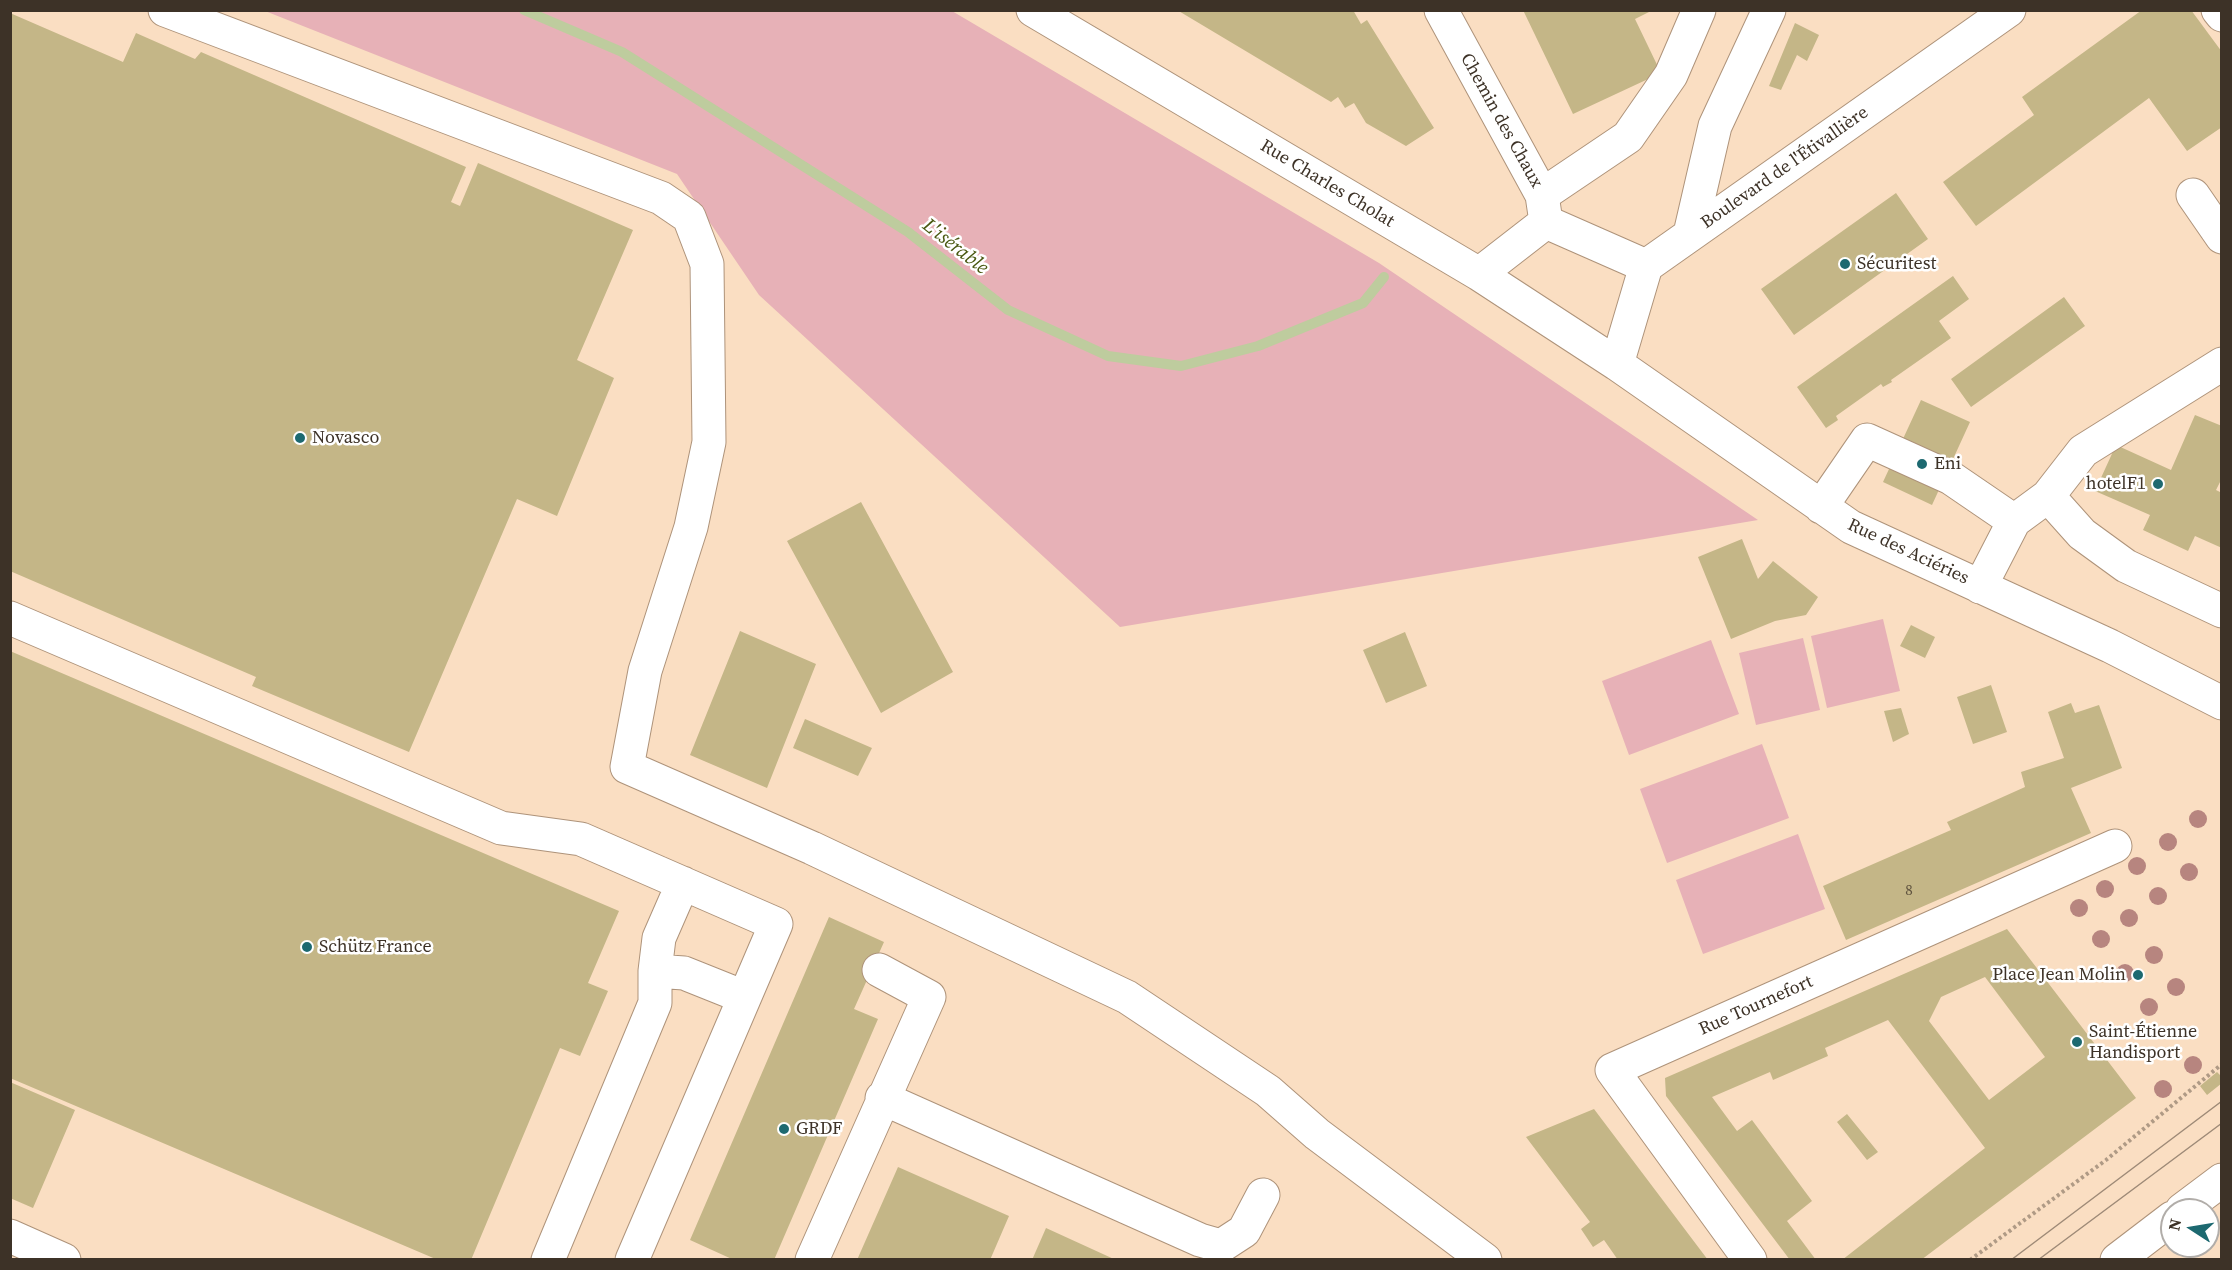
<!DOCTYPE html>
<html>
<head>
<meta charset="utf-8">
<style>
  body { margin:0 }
  #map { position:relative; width:2232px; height:1270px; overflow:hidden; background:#fadec2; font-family:"Source Serif 4",serif }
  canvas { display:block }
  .frame { position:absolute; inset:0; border:12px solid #3d3227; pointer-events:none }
  .north { position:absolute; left:2160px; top:1198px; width:60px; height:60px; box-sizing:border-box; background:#fff; border:2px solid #b1ada9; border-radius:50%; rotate:282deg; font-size:16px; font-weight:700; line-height:24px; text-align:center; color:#3d3227 }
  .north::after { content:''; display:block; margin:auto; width:21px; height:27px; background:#1d6970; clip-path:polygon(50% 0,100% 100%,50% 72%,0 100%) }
</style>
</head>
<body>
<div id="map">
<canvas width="2232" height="1270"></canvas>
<div class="frame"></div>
<div class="north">N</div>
</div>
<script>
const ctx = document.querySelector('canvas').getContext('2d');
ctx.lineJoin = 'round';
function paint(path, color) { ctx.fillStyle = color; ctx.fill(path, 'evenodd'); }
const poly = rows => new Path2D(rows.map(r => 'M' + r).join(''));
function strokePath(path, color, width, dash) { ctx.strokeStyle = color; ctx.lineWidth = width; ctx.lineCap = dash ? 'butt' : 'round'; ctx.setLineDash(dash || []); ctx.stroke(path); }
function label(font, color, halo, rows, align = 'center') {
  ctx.font = font + ' "Source Serif 4",serif'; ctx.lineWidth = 5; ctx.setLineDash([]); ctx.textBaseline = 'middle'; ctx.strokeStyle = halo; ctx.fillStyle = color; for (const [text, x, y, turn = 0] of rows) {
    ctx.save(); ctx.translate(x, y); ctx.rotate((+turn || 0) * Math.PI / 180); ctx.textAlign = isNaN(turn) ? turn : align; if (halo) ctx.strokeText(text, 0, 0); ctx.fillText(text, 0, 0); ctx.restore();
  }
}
paint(poly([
  [265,11,952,11,1379,263,1758,520,1120,627,759,295,677,174],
  [1883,619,1900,691,1827,708,1811,636],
  [1803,638,1820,710,1756,725,1739,653],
  [1711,640,1739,714,1629,755,1602,681],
  [1762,744,1789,818,1667,863,1640,789],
  [1798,834,1825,909,1703,954,1676,880]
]), '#e7b1b7');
strokePath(poly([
  [524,10,622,52,908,232,1008,310,1108,356,1181,366,1258,346,1363,303,1384,277]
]), '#becc9e', 10);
paint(poly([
  [1177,10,1353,10,1361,24,1367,20,1434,128,1406,146,1366,123,1354,103,1345,108,1338,97,1331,102],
  [1523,10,1653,10,1635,19,1661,73,1573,114],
  [2142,10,2191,10,2222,52,2222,127,2187,151,2149,98,1976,226,1943,182,2034,115,2022,97],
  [10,13,123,62,136,33,195,59,201,52,466,167,451,202,460,206,478,163,633,230,577,360,614,378,557,516,517,499,409,752,252,686,256,677,10,571],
  [1795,23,1819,35,1807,61,1797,55,1781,90,1769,86],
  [1896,193,1928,239,1794,335,1761,289],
  [1953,276,1969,299,1939,321,1951,338,1891,380,1892,382,1883,387,1881,384,1836,416,1838,420,1826,428,1797,387],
  [2064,297,2085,326,1971,407,1951,379],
  [1921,400,1970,422,1932,505,1883,482],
  [2195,415,2222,426,2222,478,2216,490,2222,493,2222,548,2195,536,2188,551,2143,530,2150,515,2095,491,2116,445,2171,470],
  [861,502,953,672,881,713,787,541],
  [1742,539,1758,579,1773,561,1818,597,1806,615,1775,621,1731,639,1698,557],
  [1911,625,1935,637,1925,658,1900,646],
  [740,631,816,664,767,788,690,755],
  [1405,632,1427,686,1386,703,1363,650],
  [10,651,619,911,588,983,608,991,596,1019,580,1056,560,1048,471,1260,438,1260,10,1078],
  [1991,685,2007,732,1973,744,1957,697],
  [2071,703,2075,713,2099,705,2122,768,2071,788,2091,833,1846,940,1823,886,1951,830,1947,822,2025,787,2021,772,2064,758,2048,712],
  [1901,708,1909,734,1893,742,1884,711],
  [805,719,872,748,858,776,793,748],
  [829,917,884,942,854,1009,878,1019,774,1260,734,1260,690,1240],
  [2007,929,2136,1098,1921,1260,1842,1260,1985,1148,1888,1020,1825,1048,1828,1056,1773,1080,1770,1072,1712,1097,1737,1131,1752,1120,1812,1201,1787,1221,1816,1260,1790,1260,1666,1096,1665,1078],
  [1985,977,2045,1057,1989,1100,1929,1021,1941,997],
  [2217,1072,2222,1077,2222,1083,2207,1095,2200,1086],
  [10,1082,75,1110,33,1208,10,1198],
  [1594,1109,1708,1260,1618,1260,1604,1240,1593,1247,1581,1229,1590,1222,1526,1137],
  [1847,1114,1878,1152,1867,1160,1837,1122],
  [898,1167,1009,1216,990,1260,857,1260],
  [1046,1228,1116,1260,1032,1260]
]), '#c4b687');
const minor = poly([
  [165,10,661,198,689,217,707,264,709,442,691,527,645,671,627,767,812,848,1127,997,1268,1091,1317,1134,1485,1260],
  [1033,10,1479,274,1617,364,1851,527,2110,646,2222,703],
  [1441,10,1542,195,1546,222],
  [2218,10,2222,15],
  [1542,195,1628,137,1671,75,1699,10],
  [2193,195,2222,237],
  [1546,222,1646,266],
  [1690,234,1715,126,1769,10],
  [1479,274,1546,222],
  [1617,364,1646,266,2009,10],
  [2048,496,2082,534,2126,566,2222,611],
  [1821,507,1867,440,1951,478,2014,521,1980,587],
  [2014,521,2048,496,2083,451,2222,364],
  [10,618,501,828,581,839,776,924,632,1260],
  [655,971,659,938,683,883],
  [882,1098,1200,1240,1221,1246,1244,1231,1263,1195],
  [2182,1210,2222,1180],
  [10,1236,64,1260],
  [548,1260,655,1003,655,971,684,973,744,997],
  [812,1260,929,997,879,970],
  [1750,1260,1612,1070,2115,846],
  [2117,1260,2172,1218]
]);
strokePath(minor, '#ae937a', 35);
strokePath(poly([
  [1970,1260,2106,1160,2222,1064]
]), '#af9a85', 4, [3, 3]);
strokePath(minor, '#fff', 33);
strokePath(poly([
  [2011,1260,2222,1101],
  [2038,1260,2222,1123]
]), '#9e8a77', 1.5);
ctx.fillStyle = '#b7857f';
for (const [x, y] of [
  [2198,819],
  [2168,842],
  [2137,866],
  [2189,872],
  [2105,889],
  [2158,896],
  [2079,908],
  [2129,918],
  [2101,939],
  [2154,955],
  [2125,973],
  [2176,987],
  [2149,1007],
  [2193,1065],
  [2163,1089]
]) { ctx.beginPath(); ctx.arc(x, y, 9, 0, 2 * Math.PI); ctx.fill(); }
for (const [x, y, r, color] of [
  [1845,264,6,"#1d6970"],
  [300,438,6,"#1d6970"],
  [1922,464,6,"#1d6970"],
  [2158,484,6,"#1d6970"],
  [307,947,6,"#1d6970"],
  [2138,975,6,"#1d6970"],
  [2077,1042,6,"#1d6970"],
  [784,1129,6,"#1d6970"]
]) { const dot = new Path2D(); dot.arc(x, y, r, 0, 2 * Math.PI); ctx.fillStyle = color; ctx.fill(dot); strokePath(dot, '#fff', 2); }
label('15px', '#5f533f', null, [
  ["8",1909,891]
]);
label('18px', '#3d3227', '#fff', [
  ["Chemin des Chaux",1501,121,61],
  ["Boulevard de l'Étivallière",1785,168,-35],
  ["Rue Charles Cholat",1327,184,31],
  ["Rue des Aciéries",1908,552,25],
  ["Rue Tournefort",1756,1006,-24]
]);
label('18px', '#3d3227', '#fff', [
  ["Sécuritest",1857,264],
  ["Novasco",312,438],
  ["Eni",1934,464],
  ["hotelF1",2146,484,"right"],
  ["Schütz France",319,947],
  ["Place Jean Molin",2126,975,"right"],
  ["Saint-Étienne",2089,1032],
  ["Handisport",2089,1053],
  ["GRDF",796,1129]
], 'left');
label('italic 20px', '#495811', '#fff', [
  ["L'isérable",955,247,38]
]);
</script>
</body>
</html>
